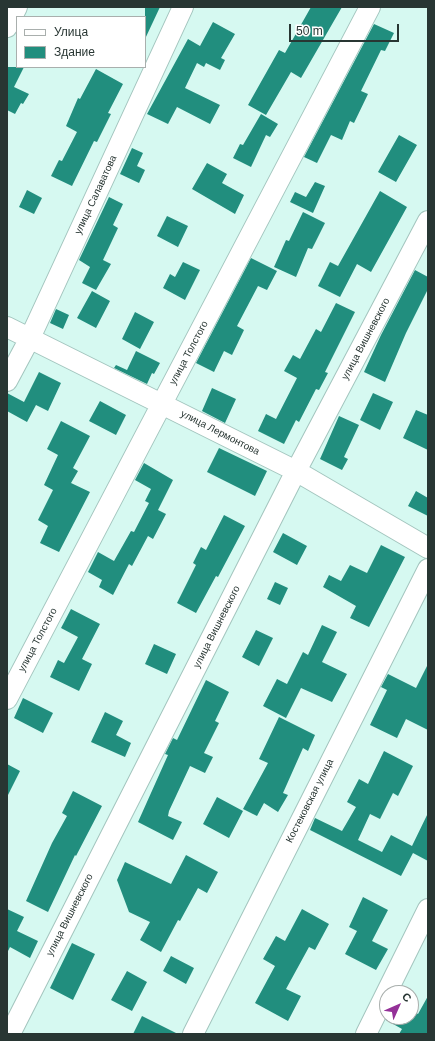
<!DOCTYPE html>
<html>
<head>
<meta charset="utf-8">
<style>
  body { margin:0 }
  #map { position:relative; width:435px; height:1041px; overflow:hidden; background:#d6f9f1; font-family:Helvetica,sans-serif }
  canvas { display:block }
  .frame { position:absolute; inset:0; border:8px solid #283633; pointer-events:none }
  .legend { position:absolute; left:16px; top:16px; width:130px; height:52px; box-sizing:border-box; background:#fff; border:1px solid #a9afad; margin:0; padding:5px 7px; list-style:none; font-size:12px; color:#283633 }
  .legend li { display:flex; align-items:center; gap:8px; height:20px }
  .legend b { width:20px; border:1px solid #a9afad }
  .north { position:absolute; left:379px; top:985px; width:40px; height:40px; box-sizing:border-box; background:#fff; border:1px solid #a9afad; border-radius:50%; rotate:45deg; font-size:11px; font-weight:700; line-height:16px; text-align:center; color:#283633 }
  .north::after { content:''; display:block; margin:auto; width:14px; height:18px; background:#943198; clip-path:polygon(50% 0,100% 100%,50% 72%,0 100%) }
  .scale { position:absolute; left:289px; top:24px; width:110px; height:18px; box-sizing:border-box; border:2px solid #283633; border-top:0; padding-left:5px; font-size:12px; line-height:14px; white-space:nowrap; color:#283633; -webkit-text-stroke:3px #fff; paint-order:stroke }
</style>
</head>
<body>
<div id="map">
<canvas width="435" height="1041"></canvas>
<div class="frame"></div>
<ul class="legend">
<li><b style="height:5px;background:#fff"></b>Улица</li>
<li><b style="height:11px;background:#218e7e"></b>Здание</li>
</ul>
<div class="north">С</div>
<div class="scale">50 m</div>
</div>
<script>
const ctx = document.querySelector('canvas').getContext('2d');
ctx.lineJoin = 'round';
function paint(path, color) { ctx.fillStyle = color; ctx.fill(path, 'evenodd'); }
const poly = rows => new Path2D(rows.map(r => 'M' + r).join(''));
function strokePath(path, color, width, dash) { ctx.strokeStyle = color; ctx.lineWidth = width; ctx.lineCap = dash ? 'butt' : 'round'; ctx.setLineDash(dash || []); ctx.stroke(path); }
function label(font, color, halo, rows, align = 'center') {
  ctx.font = font + ' Helvetica,sans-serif'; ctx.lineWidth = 3; ctx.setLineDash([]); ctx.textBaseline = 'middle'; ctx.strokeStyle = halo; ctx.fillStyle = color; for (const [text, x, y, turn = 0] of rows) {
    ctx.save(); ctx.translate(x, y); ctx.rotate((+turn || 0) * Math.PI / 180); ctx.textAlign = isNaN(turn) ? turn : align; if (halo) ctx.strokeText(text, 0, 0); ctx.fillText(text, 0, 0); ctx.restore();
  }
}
paint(poly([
  [145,7,160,7,145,39],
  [311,7,342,7,301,78,291,72,266,115,248,105,279,50,285,53],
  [213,22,235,34,221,58,225,60,220,70,206,63,204,67,197,63,185,88,220,105,210,124,177,107,168,124,147,114,188,39,200,46],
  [374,24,394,33,385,51,381,50,361,91,368,94,354,123,350,121,342,140,331,135,317,163,304,157],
  [7,67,24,67,14,87,29,94,23,104,21,103,15,114,7,110],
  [96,69,123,84,108,113,111,114,97,142,94,141,72,186,51,176,59,160,62,161,77,132,66,126,78,98,80,99],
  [261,114,278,124,270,137,266,135,251,167,233,158,240,144,243,145],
  [399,135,417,145,396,182,378,172],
  [132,148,143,153,137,166,145,170,139,183,120,174],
  [207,163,227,174,222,183,244,195,235,214,192,189],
  [315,182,325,186,313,213,290,202,295,192,306,197],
  [27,190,42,198,34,214,19,207],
  [380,191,407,207,371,272,357,264,340,297,318,286,330,262,338,266],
  [109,197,123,204,113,225,118,228,103,260,111,264,96,290,82,283,90,267,79,260],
  [303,212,325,223,312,249,308,248,296,277,274,267,286,240,289,241],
  [167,216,188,226,178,247,157,236],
  [251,258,277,271,267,290,258,286,237,326,244,330,232,355,224,351,214,372,196,363],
  [183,262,200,270,185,300,163,288,170,274,175,277],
  [415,270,428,277,428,289,406,333,385,382,364,372,381,335],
  [92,291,110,301,96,328,77,318],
  [336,303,355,312,325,372,328,373,319,390,316,389,299,422,296,420,284,444,258,431,266,414,276,419,297,378,284,371,293,355,300,359,316,329,321,332],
  [56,309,69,315,63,329,50,323],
  [135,312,154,322,140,349,122,339],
  [136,351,160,363,154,374,152,373,147,384,114,368,116,365,127,370],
  [39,372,61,383,48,411,36,405,27,422,7,411,7,393,24,402],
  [212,388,236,399,225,423,202,411],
  [373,393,393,402,380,430,360,420],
  [100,401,126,415,116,435,89,421],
  [416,410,428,415,428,450,403,438],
  [339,416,359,425,344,457,348,459,342,470,320,459],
  [61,421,90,436,73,468,78,471,71,483,90,492,59,552,40,543,48,526,38,520,53,490,44,485,58,455,47,449],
  [219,448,267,471,255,496,207,472],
  [144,463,173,480,158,510,166,514,153,539,148,536,132,566,129,564,113,595,99,587,102,580,88,572,98,552,114,561,131,531,134,532,149,503,145,501,151,489,135,480],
  [416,491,428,498,428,516,408,506],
  [224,515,245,526,218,577,216,576,196,613,177,603,196,565,193,563,201,547,206,550],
  [283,533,307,546,297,565,273,552],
  [381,545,405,557,369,627,350,618,356,606,323,587,329,575,341,581,350,565,367,573],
  [275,582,288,588,280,605,267,599],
  [71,609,100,624,82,659,92,664,79,691,50,677,58,660,64,663,78,637,61,628],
  [322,625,337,632,322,662,347,674,332,702,301,688,286,718,263,706,277,679,287,684,303,652,308,655],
  [256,630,273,638,259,666,242,657],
  [154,644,176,654,167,674,145,664],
  [428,664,428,730,406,719,397,738,370,725,387,690,381,687,388,674,416,688],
  [206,680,229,692,215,721,219,723,204,753,213,757,205,773,190,766,169,811,168,816,182,822,173,840,138,822,168,755,165,754,173,738,177,740],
  [23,698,53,713,43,733,14,718],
  [105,712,123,721,116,735,131,743,125,757,91,742],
  [279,717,315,735,308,751,303,748,283,793,288,795,278,812,264,803,257,816,243,809,268,763,259,759],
  [384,751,413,766,398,796,393,793,380,819,370,814,358,840,382,852,391,835,412,846,428,813,428,861,413,853,401,876,310,830,315,818,342,831,356,807,347,802,359,779,368,784],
  [7,764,20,771,7,797],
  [73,791,102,806,76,856,75,855,48,912,26,901,52,843,67,816,62,813],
  [217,797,243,811,229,838,203,824],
  [186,855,218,872,207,893,198,888,180,921,178,920,161,952,140,940,150,922,129,912,117,880,125,862,171,884],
  [363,897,388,910,372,941,388,949,376,970,345,954,357,931,349,927],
  [7,909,24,917,17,931,38,941,30,958,10,947,7,953],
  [302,909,329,924,315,950,309,947,286,989,301,996,288,1021,255,1003,275,966,263,959,276,936,285,941],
  [72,943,95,954,73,1000,50,988],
  [171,956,194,968,186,984,163,971],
  [127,971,147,982,132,1011,111,1000],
  [428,996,428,1034,399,1034,402,1029,386,1020,387,1017,411,1017,411,1010,418,1014],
  [142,1016,178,1034,133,1034]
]), '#218e7e');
const minor = poly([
  [7,27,17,7],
  [7,327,296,471,428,548],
  [7,381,30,338,183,7],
  [7,699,370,7],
  [10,1034,296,471,428,221],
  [193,1034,428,569],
  [366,1034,428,909]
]);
strokePath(minor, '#a3c5be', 22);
strokePath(minor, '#fff', 20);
label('10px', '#283633', '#fff', [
  ["улица Салаватова",96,195,-65],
  ["улица Вишневского",366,339,-62],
  ["улица Толстого",189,353,-62],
  ["улица Лермонтова",220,433,27],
  ["улица Вишневского",217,627,-63],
  ["улица Толстого",38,640,-62],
  ["Костековская улица",310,801,-63],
  ["улица Вишневского",70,915,-63]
]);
</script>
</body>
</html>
